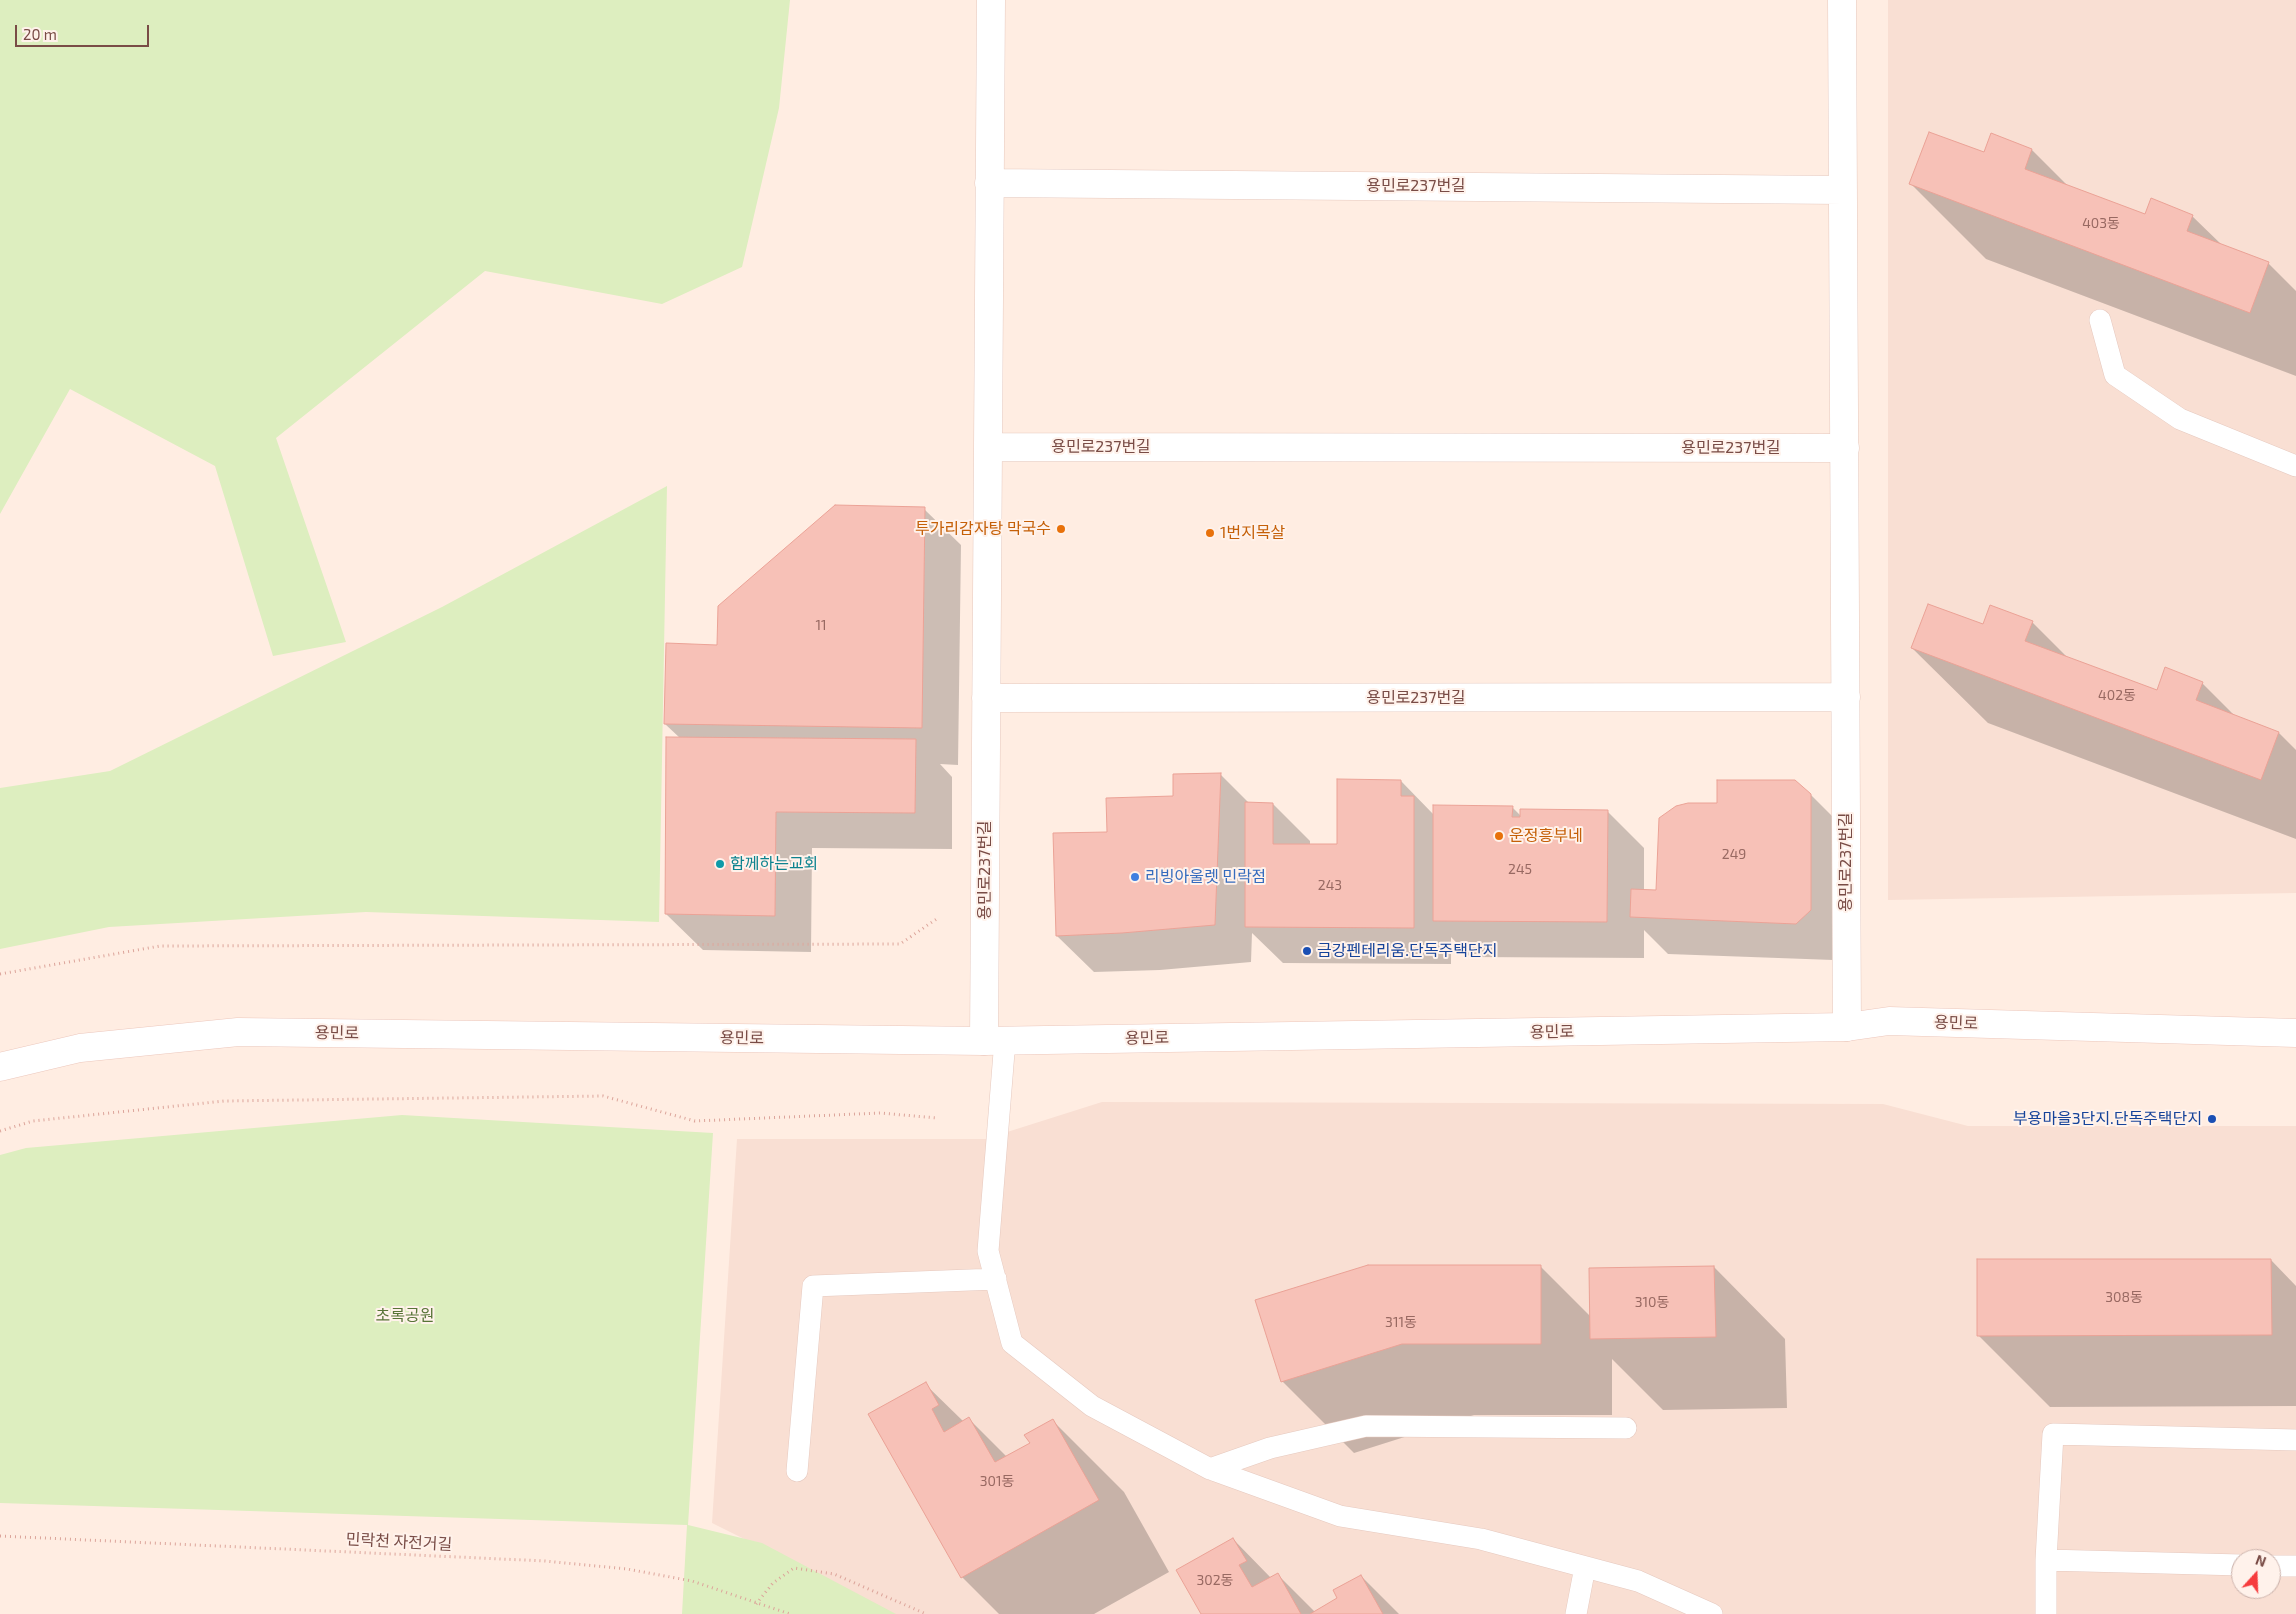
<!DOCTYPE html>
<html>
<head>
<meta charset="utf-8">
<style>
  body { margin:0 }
  #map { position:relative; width:2296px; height:1614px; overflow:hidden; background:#ffede2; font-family:"Exo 2",sans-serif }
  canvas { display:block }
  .north { position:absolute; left:2231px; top:1549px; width:50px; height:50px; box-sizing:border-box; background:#fff2eb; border:1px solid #c9b0a9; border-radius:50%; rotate:20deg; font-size:14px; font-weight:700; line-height:20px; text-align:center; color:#794c46 }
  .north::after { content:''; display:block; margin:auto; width:18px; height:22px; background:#f63b3d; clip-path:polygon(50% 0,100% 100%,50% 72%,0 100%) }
  .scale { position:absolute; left:15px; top:25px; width:134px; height:22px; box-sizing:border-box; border:2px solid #794c46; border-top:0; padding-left:6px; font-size:15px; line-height:18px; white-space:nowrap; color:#794c46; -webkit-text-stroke:4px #fff2eb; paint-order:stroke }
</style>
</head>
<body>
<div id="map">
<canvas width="2296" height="1614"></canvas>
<div class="north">N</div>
<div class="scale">20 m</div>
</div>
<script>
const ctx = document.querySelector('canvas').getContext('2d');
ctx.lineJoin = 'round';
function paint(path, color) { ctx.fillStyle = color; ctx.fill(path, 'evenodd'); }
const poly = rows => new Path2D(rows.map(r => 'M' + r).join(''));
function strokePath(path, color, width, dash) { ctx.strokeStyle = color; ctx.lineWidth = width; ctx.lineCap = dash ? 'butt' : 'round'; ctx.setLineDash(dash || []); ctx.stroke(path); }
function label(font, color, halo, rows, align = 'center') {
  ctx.font = font + ' "Exo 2","Noto Sans KR",sans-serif'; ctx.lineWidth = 4; ctx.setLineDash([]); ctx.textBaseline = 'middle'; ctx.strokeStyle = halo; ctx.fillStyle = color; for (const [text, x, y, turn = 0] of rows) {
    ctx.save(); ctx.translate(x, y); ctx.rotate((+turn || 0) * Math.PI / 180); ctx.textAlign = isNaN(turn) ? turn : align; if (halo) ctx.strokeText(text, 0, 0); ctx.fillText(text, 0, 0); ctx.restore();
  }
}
paint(poly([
  [1888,0,2296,0,2296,893,1888,900],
  [1102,1102,1883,1104,1968,1126,2296,1126,2296,1614,895,1614,712,1523,737,1139,985,1139],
  [2241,1559,2271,1559,2271,1589,2241,1589]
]), '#f9dfd3');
paint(poly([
  [0,0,790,0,779,108,742,267,662,304,485,271,276,438,346,642,273,656,215,466,70,389,0,514],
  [667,486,659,922,366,912,109,927,0,949,0,788,110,771,442,607],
  [402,1115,713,1133,688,1525,762,1543,896,1614,682,1614,687,1525,0,1503,0,1155,26,1148]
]), '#ddeebf');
paint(poly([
  [1992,135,2032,150,2069,187,2146,216,2192,216,2223,246,2268,263,2296,291,2296,376,1986,259,1911,184,1984,153],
  [924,509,961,545,958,765,940,764,952,777,952,849,812,848,811,952,703,950,666,914,680,738,665,724,719,646],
  [2032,622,2068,658,2158,692,2202,683,2236,717,2279,733,2296,750,2296,839,1988,723,1912,648,1984,626],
  [1220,774,1250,804,1273,804,1310,841,1310,845,1339,845,1401,781,1434,815,1512,807,1522,817,1607,811,1644,848,1644,891,1657,892,1718,804,1810,794,1847,831,1833,960,1668,954,1644,930,1644,958,1470,957,1451,937,1451,964,1283,963,1252,933,1251,962,1160,970,1094,972,1057,936,1108,833],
  [2271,1260,2296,1286,2296,1406,2050,1407,1978,1335],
  [1541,1267,1591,1317,1714,1267,1785,1339,1787,1408,1663,1410,1612,1359,1612,1415,1474,1415,1354,1453,1282,1381],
  [925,1384,964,1422,969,1419,1007,1457,1031,1443,1053,1421,1124,1492,1169,1572,1094,1614,999,1614,962,1577],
  [1233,1539,1271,1578,1277,1574,1315,1612,1339,1599,1361,1576,1399,1614,1203,1614]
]), '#0003');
const building = poly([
  [1929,132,1984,152,1991,133,2032,149,2025,169,2145,214,2151,198,2193,215,2187,231,2269,262,2250,313,1909,184,1929,132],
  [835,505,925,507,922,728,664,724,666,643,717,645,718,606,835,505],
  [1928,604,1983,624,1990,605,2033,621,2025,641,2157,690,2165,667,2203,682,2196,700,2279,732,2261,780,1911,648,1928,604],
  [666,737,916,739,915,813,776,812,775,916,665,914,666,737],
  [1221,773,1215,925,1122,933,1056,936,1053,833,1107,832,1106,798,1173,796,1173,774,1221,773],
  [1337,779,1401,780,1401,796,1414,796,1414,928,1245,927,1245,802,1273,803,1273,844,1337,844,1337,779],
  [1717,780,1795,780,1811,794,1811,910,1796,924,1630,917,1631,889,1656,890,1659,818,1676,806,1688,803,1717,803,1717,780],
  [1433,805,1513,806,1512,817,1520,817,1520,809,1608,810,1607,922,1433,921,1433,805],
  [1977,1259,2271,1259,2272,1335,1977,1336,1977,1259],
  [1368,1265,1541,1265,1541,1344,1402,1344,1281,1382,1255,1300,1368,1265],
  [1714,1266,1716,1337,1590,1339,1589,1268,1714,1266],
  [926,1382,939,1405,932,1409,944,1432,969,1417,995,1462,1030,1443,1024,1435,1053,1419,1099,1500,961,1578,868,1414,926,1382],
  [1233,1538,1247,1561,1239,1565,1252,1587,1278,1573,1301,1614,1201,1614,1176,1570,1233,1538],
  [1361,1575,1383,1614,1310,1614,1337,1598,1333,1590,1361,1575]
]);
paint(building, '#f7c1b7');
strokePath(building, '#eba296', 1);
const lane = poly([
  [2100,320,2115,375,2180,419,2296,466],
  [1005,1040,988,1251,1012,1343,1092,1406,1210,1469,1340,1516,1481,1539,1638,1581,1712,1614],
  [1210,1469,1270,1448,1366,1426,1626,1428],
  [797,1471,813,1286,996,1279],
  [2046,1560,2241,1565],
  [2271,1566,2296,1566],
  [1576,1614,1585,1567],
  [2046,1614,2046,1560,2053,1434,2296,1440]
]);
const street = poly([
  [1842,0,1847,1027],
  [989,183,1843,190],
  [988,447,1845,448],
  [986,698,1846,697],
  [984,1041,991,0]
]);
const secondary = poly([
  [0,1067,80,1048,238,1032,984,1041,1847,1027,1889,1021,2296,1033]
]);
strokePath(lane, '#e6c9bf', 22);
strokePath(street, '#e6c9bf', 29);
strokePath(secondary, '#ecc7bc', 29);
strokePath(poly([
  [0,974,160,946,900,944,938,918],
  [0,1131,33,1121,224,1101,603,1096,695,1121,880,1113,937,1118],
  [0,1536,545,1561,627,1569,692,1581,790,1614],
  [756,1604,773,1583,794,1568,834,1574,926,1614]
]), '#dca49a', 3, [1, 4]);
strokePath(lane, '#fff', 21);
strokePath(street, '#fff', 28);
strokePath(secondary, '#fff', 28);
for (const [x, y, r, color] of [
  [1061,529,5,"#e8710a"],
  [1210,533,5,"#e8710a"],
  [1499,836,5,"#e8710a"],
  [720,864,5,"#0f9aa8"],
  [1135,877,5,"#3f7fe0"],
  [1307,951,5,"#1a4fb4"],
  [2212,1119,5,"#1a4fb4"]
]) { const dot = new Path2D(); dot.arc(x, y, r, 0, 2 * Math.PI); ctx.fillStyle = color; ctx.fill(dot); strokePath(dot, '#fff2eb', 2); }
label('14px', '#986962', null, [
  ["403동",2101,223],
  ["11",821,625],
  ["402동",2117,695],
  ["249",1734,854],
  ["245",1520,869],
  ["243",1330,885],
  ["308동",2124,1297],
  ["310동",1652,1302],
  ["311동",1401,1322],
  ["301동",997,1481],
  ["302동",1215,1580]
]);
label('16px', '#794c46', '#fff2eb', [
  ["용민로237번길",1416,186],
  ["용민로237번길",1101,447],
  ["용민로237번길",1731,448],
  ["용민로237번길",1416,698],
  ["용민로237번길",1846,862,-90],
  ["용민로237번길",985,870,-90],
  ["용민로",1956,1023,2],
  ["용민로",1552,1032,-1],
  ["용민로",337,1033,1],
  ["용민로",742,1038,1],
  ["용민로",1147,1038,-1],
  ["민락천 자전거길",399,1542,3]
]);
label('16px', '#c56008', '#fff2eb', [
  ["투가리감자탕 막국수",1051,529,"right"],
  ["1번지목살",1220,533],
  ["운정흥부네",1509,836]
], 'left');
label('16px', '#0d838f', '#fff2eb', [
  ["함께하는교회",730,864]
], 'left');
label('16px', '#366cbe', '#fff2eb', [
  ["리빙아울렛 민락점",1145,877]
], 'left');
label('16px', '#164399', '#fff2eb', [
  ["금강펜테리움.단독주택단지",1317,951],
  ["부용마을3단지.단독주택단지",2202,1119,"right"]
], 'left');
label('16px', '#587437', '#fff2eb', [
  ["초록공원",405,1316]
]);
</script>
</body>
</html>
